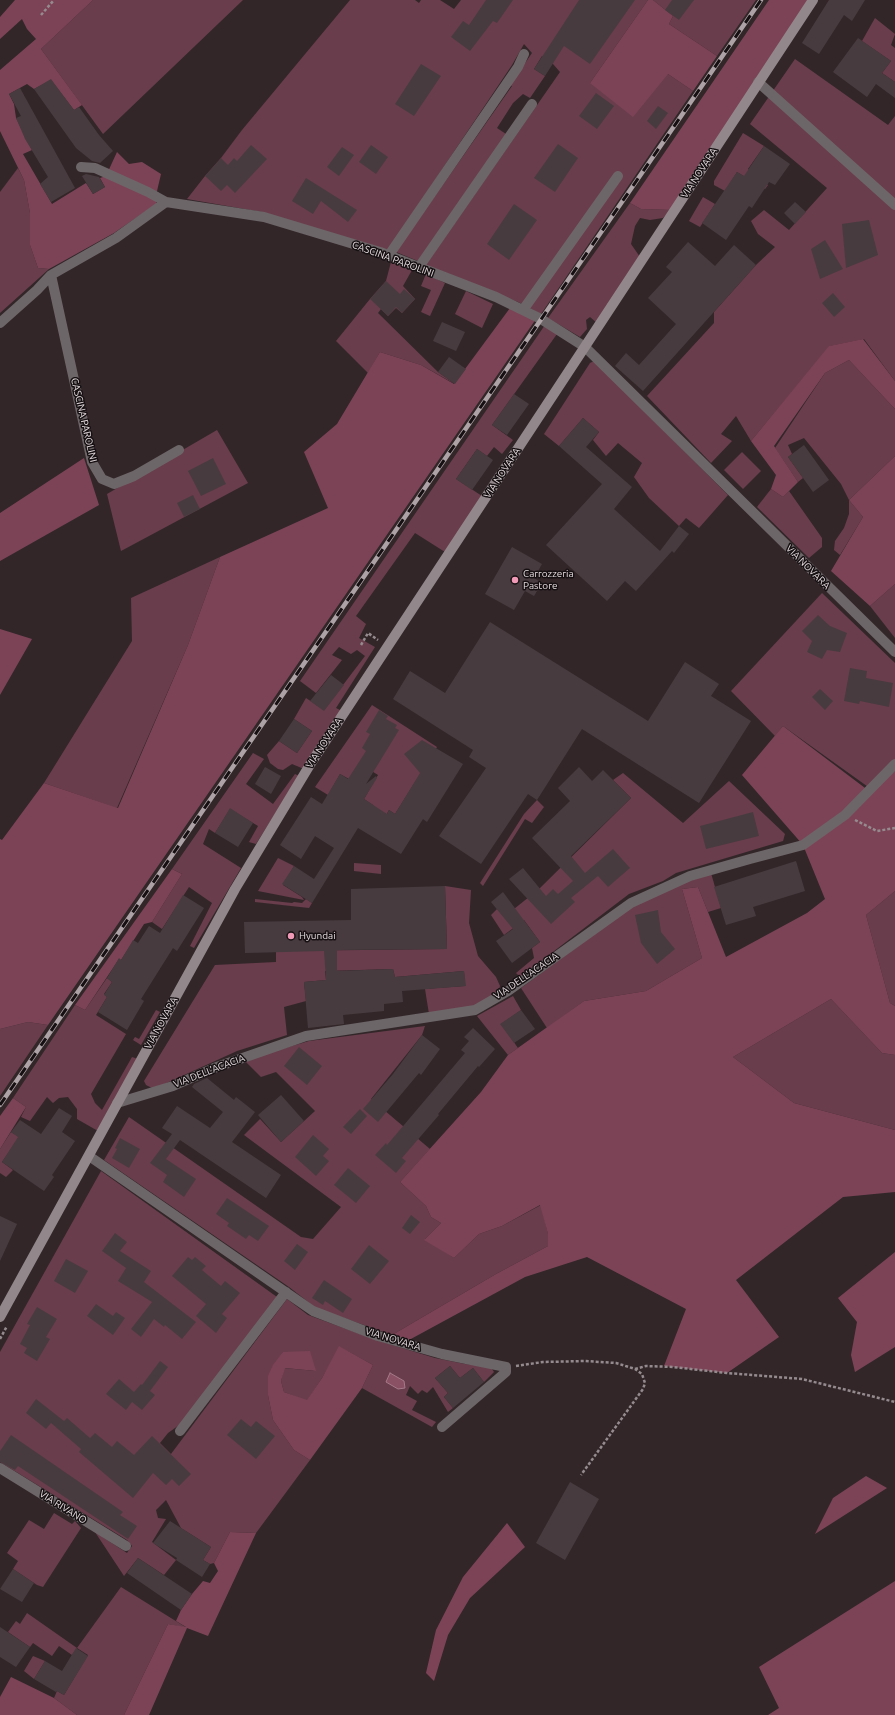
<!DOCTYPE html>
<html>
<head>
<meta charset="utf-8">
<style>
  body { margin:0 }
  canvas { display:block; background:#322629 }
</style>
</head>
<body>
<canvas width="895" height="1715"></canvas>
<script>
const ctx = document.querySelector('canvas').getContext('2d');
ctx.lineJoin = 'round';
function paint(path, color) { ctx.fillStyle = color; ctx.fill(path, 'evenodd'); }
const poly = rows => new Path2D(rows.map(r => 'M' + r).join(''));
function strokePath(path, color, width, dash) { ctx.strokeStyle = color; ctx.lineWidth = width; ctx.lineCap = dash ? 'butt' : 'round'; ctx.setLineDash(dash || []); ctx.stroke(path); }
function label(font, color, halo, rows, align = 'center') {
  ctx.font = font + ' Ubuntu,sans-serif'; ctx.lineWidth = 3; ctx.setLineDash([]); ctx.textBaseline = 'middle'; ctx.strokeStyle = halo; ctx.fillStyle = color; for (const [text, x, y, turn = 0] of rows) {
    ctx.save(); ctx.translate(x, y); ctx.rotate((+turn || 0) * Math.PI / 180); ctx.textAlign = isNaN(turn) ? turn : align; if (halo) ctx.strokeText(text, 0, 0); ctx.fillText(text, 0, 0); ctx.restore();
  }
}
paint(poly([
  [93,0,243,0,103,134,41,49],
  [350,0,415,0,419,3,421,0,440,0,454,9,461,0,648,0,590,83,668,74,693,91,541,314,518,302,426,265,560,72,553,64,542,56,534,69,545,76,530,98,523,94,513,103,497,128,506,134,418,261,396,252,512,86,510,85,532,53,524,44,512,65,388,250,262,212,187,199,205,176,221,158,242,130],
  [653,0,756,0,717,56,669,24,673,16],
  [875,18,895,34,891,45,895,48,895,82,882,73,891,61,862,41],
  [795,59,888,125,895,116,895,381,864,339,830,346,751,441,736,416,721,434,732,441,711,463,647,396,714,323,714,312,756,265,775,247,758,234,751,221,764,210,789,230,827,188,750,124],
  [743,133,764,146,748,169,768,185,765,189,737,172,725,191,714,185,714,181],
  [18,168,24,180,30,213,30,245,38,268,49,269,0,313,0,192],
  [703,197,715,204,700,227,689,221],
  [630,203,641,209,672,210,663,218,650,220,640,218,635,226,631,244,640,257,597,323,590,317,586,320,587,329,580,337,548,318],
  [391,262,412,270,403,286,415,299,402,313,396,308,388,316,381,309,378,313,438,372,455,384,421,365,380,352,368,373,336,341,370,299,386,281],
  [426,274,445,283,430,316,421,312,431,290,421,286],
  [466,291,493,304,482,328,455,314],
  [545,325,557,334,492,425,513,440,502,454,494,447,487,456,477,449,456,479,482,496,445,552,415,533,356,616,366,624,359,638,375,647,336,708,342,711,304,769,292,764,283,770,278,769,270,763,267,755,279,741,297,753,312,731,294,719,306,698,324,710,365,656,357,650,351,654,339,647,332,655,342,660,316,693,300,681],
  [849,360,895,409,895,456,849,500,863,517,840,555,834,550,835,541,844,528,849,514,849,500,841,484,804,438,788,445,792,454,788,457,803,478,798,482,775,448,825,373],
  [594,361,728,495,699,528,686,518,679,526,649,498,634,477,642,463,618,443,606,456,593,440,599,432,583,418,559,446,544,434,590,363],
  [217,430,248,483,121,551,107,494],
  [742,452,761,471,743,489,724,470],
  [771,489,783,497,789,491,822,538,822,547,809,558,757,507],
  [220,557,188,645,117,808,44,783,132,641,131,598],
  [895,584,895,638,870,606],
  [822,593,895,663,895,764,871,789,783,726,775,736,731,691],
  [372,705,437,747,395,814,389,810,384,819,373,805,364,799,378,775,359,763,349,779,340,774,328,795,315,787],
  [253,753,264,759,246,784,273,804,295,774,299,776,256,844,249,842,258,826,230,809,215,833,209,829,203,844,241,868,194,948,190,946,212,903,189,887,162,929,152,922,182,874,172,869],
  [623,773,683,823,729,781,785,834,783,841,676,873,663,881,629,894,520,977,516,973,534,958,532,948,540,942,524,920,504,935,491,915,497,909,504,917,539,889,631,798,613,780],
  [537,800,544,807,532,823,525,819,483,886,480,883,524,814],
  [278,858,294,866,283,885,302,897,304,900,258,891],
  [354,863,381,865,381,874,354,871],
  [711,873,721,908,708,912,698,887,682,889,702,958,646,991,584,1001,547,1028,521,988,632,907,690,880],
  [445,886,471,890,469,923,478,956,496,977,500,986,498,992,474,1008,429,1014,425,989,465,986,464,971,395,977,393,969,325,971,326,980,304,982,306,1001,284,1007,287,1035,237,1051,160,1086,152,1088,146,1085,144,1081,215,965,276,962,276,951,447,949],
  [895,891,895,1006,890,1003,866,915],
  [255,899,292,903,294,902,302,903,306,899,312,903,309,908,255,902],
  [107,978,112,982,104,994,107,997,96,1015,126,1034,91,1094,95,1103,102,1110,132,1057,138,1059,98,1131,77,1119,77,1109,68,1097,59,1098,53,1103,47,1097,30,1121,21,1117,26,1107,13,1098,75,1005,85,1010],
  [513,996,521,1010,501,1024,518,1048,508,1055,477,1016],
  [831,999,882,1053,895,1055,895,1130,794,1103,733,1057],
  [156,1010,160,1012,141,1045,133,1040,135,1037,139,1039],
  [28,1022,48,1025,0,1096,0,1029],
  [425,1026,422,1035,371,1099,430,1149,400,1182,426,1206,431,1217,441,1223,425,1239,454,1258,479,1234,502,1226,541,1205,548,1234,548,1246,496,1274,392,1335,316,1308,289,1287,104,1160,129,1117,301,1237,313,1239,341,1207,244,1135,260,1119,281,1142,315,1111,276,1072,261,1077,246,1062,258,1056,309,1041],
  [11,1132,19,1137,2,1162,13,1170,6,1177,0,1173,0,1149],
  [101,1171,277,1297,182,1423,168,1433,160,1443,171,1454,287,1299,308,1315,379,1341,435,1358,465,1364,490,1366,494,1372,484,1382,473,1368,460,1378,450,1366,435,1378,448,1393,444,1397,453,1408,448,1412,433,1387,427,1393,422,1390,418,1394,410,1386,406,1395,417,1401,412,1410,436,1422,432,1427,362,1388,373,1365,340,1347,322,1378,307,1401,284,1392,281,1381,284,1368,316,1371,283,1352,268,1395,273,1420,294,1450,310,1460,256,1533,230,1532,214,1563,210,1564,203,1560,211,1547,181,1528,166,1500,156,1510,158,1518,166,1519,152,1542,176,1560,164,1575,138,1558,124,1576,95,1532,127,1553,132,1546,127,1540,0,1462,0,1352],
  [54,1513,72,1524,75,1521,81,1528,43,1587,37,1585,13,1569,18,1561,7,1553,29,1520,44,1529],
  [121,1587,187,1628,168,1624,124,1715,77,1715,54,1698,57,1691,64,1695,88,1655,77,1648,72,1655,59,1646,52,1656,33,1643,30,1647,8,1632,16,1621,20,1624,27,1613,77,1648],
  [33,1656,45,1661,34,1679,24,1671]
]), '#693d4c');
paint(poly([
  [15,0,93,0,41,49,82,105,74,110,51,80,34,89,27,84,9,94,14,104,16,118,32,150,23,154,52,204,86,183,93,194,105,187,100,178,106,176,117,152,129,164,142,162,161,174,157,191,156,204,114,233,49,269,38,268,30,245,30,213,24,180,0,131,0,70,36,39,27,29,22,19,0,39,0,17],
  [648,0,653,0,673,16,669,24,717,56,693,91,668,74,633,117,590,83],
  [769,0,809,0,672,210,641,209,630,203],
  [510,308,536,319,48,1025,28,1022,0,1029,0,839,2,840,44,783,118,808,188,645,220,557,328,508,304,452,337,424,380,352,421,365,454,384],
  [863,339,895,381,895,409,849,360,825,373,774,446,798,482,783,497,771,489,776,475,751,441,829,346],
  [895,456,895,584,870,606,831,571,863,517,849,500],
  [84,458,99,505,0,561,0,513],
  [0,629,32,639,0,695],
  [783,726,869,791,895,771,895,891,866,915,890,1003,895,1006,895,1055,882,1053,831,999,733,1057,794,1103,895,1130,895,1192,843,1197,736,1280,779,1337,727,1373,664,1366,686,1309,587,1257,525,1277,409,1340,392,1335,496,1274,548,1246,548,1234,540,1205,502,1226,479,1234,454,1258,424,1240,441,1223,431,1217,426,1206,400,1182,481,1092,508,1055,584,1001,646,991,702,958,682,889,698,887,726,957,807,913,825,899,803,845,742,775],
  [172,869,182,874,152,922,144,924,121,960,119,959,85,1010,75,1005],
  [13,1098,26,1107,0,1149,0,1116],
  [895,1252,895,1347,855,1372,851,1355,857,1322,838,1298],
  [339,1346,373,1365,362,1388,310,1460,294,1450,273,1420,268,1395,268,1376,273,1365,283,1352,310,1351,316,1371,285,1368,281,1381,284,1392,307,1400,322,1378],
  [866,1476,887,1488,815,1534,833,1498],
  [507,1523,525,1547,470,1598,448,1635,434,1681,426,1673,436,1630,463,1577],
  [230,1532,256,1533,208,1636,187,1628,149,1715,124,1715,168,1624,186,1627,176,1621,181,1610,192,1594,203,1581,210,1583,218,1571,214,1563],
  [895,1581,895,1715,768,1715,779,1708,759,1667],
  [11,1677,54,1698,77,1715,0,1715,0,1697]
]), '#7c4357');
const water = poly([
  [390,1373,404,1381,405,1388,398,1389,386,1382,390,1373]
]);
paint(water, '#8a5064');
strokePath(water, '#a67a89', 1);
paint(poly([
  [486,0,513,0,497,23,493,21,470,51,451,37,463,21,469,25],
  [579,0,635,0,590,64,564,46,545,76,534,69],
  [672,0,694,0,679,20,665,10],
  [829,0,865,0,852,21,844,15,819,54,802,43],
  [858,38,891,61,882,73,895,82,895,98,876,84,867,97,833,72],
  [421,64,441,76,414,116,395,104],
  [51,79,74,110,79,107,99,135,113,151,100,163,92,161,76,148,34,89],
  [20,88,75,188,51,202,40,184,48,177,25,139,16,118,21,116,9,94],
  [596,93,614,106,597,129,579,116],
  [658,106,668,113,656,129,647,121],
  [558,144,578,158,555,192,534,178],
  [251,145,267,159,235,193,227,185,221,191,205,176,221,158,228,165,234,158,237,161],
  [371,145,388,157,376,174,359,162],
  [764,146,790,164,775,185,769,182,752,208,749,206,726,240,702,223,737,172,744,176],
  [342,147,354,155,339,176,327,167],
  [86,174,99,177,105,187,93,194,82,176],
  [306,178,357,210,348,222,321,201,313,214,292,201],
  [795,202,806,212,795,224,784,213],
  [514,204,537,220,509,260,487,244],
  [869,220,878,255,846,268,842,224],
  [825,240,843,269,820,279,811,249],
  [688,242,715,266,734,245,756,265,643,391,615,366,626,353,639,365,676,324,648,298,672,272,666,267],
  [386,281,400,294,404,289,415,299,402,313,396,307,388,316,370,299],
  [833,293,845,307,834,317,822,303],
  [442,322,465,332,456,351,433,341],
  [449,357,466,369,455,384,438,372],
  [514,394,529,404,507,435,492,425],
  [583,418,599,432,586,447,632,487,614,509,660,551,679,526,689,534,674,553,672,551,636,591,625,581,607,601,546,545,602,484,559,446],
  [804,445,829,480,813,492,788,457],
  [477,449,493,460,472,490,456,479],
  [213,458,226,484,201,496,188,471],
  [193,495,200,509,184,517,177,503],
  [512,547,542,564,534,578,542,583,534,596,525,591,514,610,485,594],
  [818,615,830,626,847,633,840,652,827,650,822,659,807,652,812,641,802,631],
  [490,622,648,721,685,662,719,684,711,696,751,721,699,803,582,729,537,800,528,794,481,864,439,836,486,768,469,757,473,750,393,699,410,671,445,693],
  [850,668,867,671,866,678,893,683,889,707,860,701,859,704,844,701],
  [331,675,344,685,324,711,310,701],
  [820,689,833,701,825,710,812,697],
  [379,710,388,716,386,719,397,725,395,728,399,730,366,784,376,776,377,778,364,799,387,814,389,810,395,814,420,773,404,754,422,740,463,764,427,822,423,819,401,854,358,828,312,903,282,884,294,866,314,879,334,848,315,836,301,859,280,845,311,797,322,804,340,774,348,779,366,751,362,748,370,734,366,732],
  [294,719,312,731,297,753,279,741],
  [265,767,281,776,271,794,255,784],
  [579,767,592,781,603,770,631,798,571,856,585,873,613,849,630,868,608,887,598,876,571,898,575,902,551,924,509,879,523,868,546,896,553,889,558,894,573,881,532,838,570,801,558,788],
  [230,808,253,823,238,847,215,833],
  [753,812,759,836,706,849,700,826],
  [796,861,805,891,753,907,756,916,726,925,714,887],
  [445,886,447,949,337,950,337,971,393,969,395,977,464,971,466,986,402,991,403,1002,384,1004,384,1011,343,1015,344,1024,308,1028,304,982,326,980,324,951,245,953,244,922,351,920,351,889],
  [503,892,540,942,512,963,496,941,513,929,491,902],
  [183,895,204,908,177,951,173,948,141,999,144,1001,127,1030,98,1012,107,997,104,995,112,982,107,978,119,958,121,960,133,940,138,943,149,926,160,933],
  [658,910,661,932,675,949,657,964,641,943,635,915],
  [521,1010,535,1029,514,1043,500,1024],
  [473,1028,495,1049,479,1067,478,1066,438,1114,439,1115,402,1158,406,1161,396,1173,375,1155,386,1143,387,1145,465,1053,461,1050,469,1041,464,1037],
  [422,1035,440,1049,421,1075,419,1073,378,1122,363,1109,393,1074],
  [299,1047,322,1066,307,1085,284,1066],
  [207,1078,234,1100,236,1097,255,1112,232,1142,281,1175,266,1198,180,1140,166,1159,196,1179,184,1197,163,1182,167,1175,150,1163,172,1134,162,1128,177,1106,210,1128,223,1112,192,1087,194,1084],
  [281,1095,304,1121,281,1142,258,1115],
  [59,1108,72,1116,62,1132,75,1141,52,1175,54,1177,44,1191,2,1162,18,1137,11,1132,20,1120,41,1134],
  [360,1109,367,1116,351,1134,343,1127],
  [313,1135,329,1149,323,1156,329,1161,316,1176,295,1157],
  [120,1138,140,1149,129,1168,112,1158,117,1149,115,1148],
  [348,1168,370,1186,356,1203,334,1185],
  [227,1198,269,1226,258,1241,249,1235,246,1239,227,1226,229,1223,216,1214],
  [411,1215,420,1222,410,1234,402,1228],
  [0,1216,17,1224,0,1261],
  [115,1233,127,1242,120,1251,151,1271,144,1282,196,1322,182,1339,165,1325,164,1327,154,1319,141,1337,131,1329,152,1302,118,1281,126,1268,102,1251],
  [297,1244,308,1252,295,1270,284,1261],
  [369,1245,389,1261,370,1284,351,1269],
  [188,1257,192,1260,195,1257,206,1266,202,1270,221,1286,225,1281,240,1293,222,1314,227,1318,216,1333,196,1316,206,1304,172,1276],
  [66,1259,88,1271,75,1293,54,1281],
  [324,1280,352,1299,343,1313,325,1301,323,1305,312,1298],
  [96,1304,113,1316,116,1312,125,1318,113,1335,87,1316],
  [37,1307,57,1319,46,1337,50,1339,37,1361,24,1353,27,1348,20,1344,30,1325,27,1324],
  [160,1361,168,1367,150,1391,155,1395,142,1410,132,1402,126,1410,106,1394,119,1379,134,1392,141,1384,142,1385],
  [450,1366,460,1378,473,1368,484,1382,453,1408,444,1397,448,1393,435,1378],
  [36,1399,64,1421,67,1418,90,1438,95,1433,112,1447,117,1441,134,1455,152,1436,191,1474,179,1486,172,1479,166,1485,153,1473,133,1498,79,1452,81,1449,51,1423,46,1429,26,1413],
  [241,1419,251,1427,256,1421,275,1436,256,1459,227,1435],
  [11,1435,123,1512,120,1515,137,1526,128,1539,18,1466,15,1470,0,1462,0,1451],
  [570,1482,599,1499,565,1560,536,1543],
  [170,1521,211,1547,203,1560,210,1564,202,1577,176,1560,177,1558,153,1543],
  [138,1558,192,1594,181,1610,127,1573],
  [13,1569,34,1583,22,1602,0,1589],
  [0,1627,30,1647,16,1667,0,1657],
  [76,1648,88,1656,64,1695,57,1691,56,1692,34,1679,45,1661,62,1671]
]), '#483b3f');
strokePath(poly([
  [41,15,54,0],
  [361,645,368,633,378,640],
  [855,820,877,831,895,828],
  [0,1339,7,1326],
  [516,1366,543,1362,585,1361,616,1363,635,1369,642,1374,645,1383,643,1389,581,1475],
  [635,1369,646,1366,673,1367,727,1373,802,1379,895,1402]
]), '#958b8e', 2.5, [3, 2]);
strokePath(poly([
  [758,82,895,205],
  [81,167,95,168,148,192,166,202],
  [389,255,518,67,524,54],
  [419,267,532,104],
  [523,310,618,176],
  [0,323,37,290,51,275],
  [179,450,134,476,114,484,102,479,92,462,51,275,116,238,166,202,264,217,380,252,496,297,541,319,585,347,895,652],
  [117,1103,173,1086,214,1068,306,1036,475,1010,508,991,631,903,690,876,750,859,803,845,845,815,895,764],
  [89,1156,313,1311,378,1336,442,1354,506,1367,506,1372,442,1427],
  [180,1431,286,1292],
  [0,1468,126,1546]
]), '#6d6668', 10);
strokePath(poly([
  [0,1317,235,889,311,763,813,0]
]), '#92888b', 10);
const rail = poly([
  [0,1105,761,0]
]);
strokePath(rail, '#ada3a6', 4.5);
strokePath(rail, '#161012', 3, [9]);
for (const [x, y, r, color] of [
  [515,580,4,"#f09ab7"],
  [291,936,4,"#f09ab7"]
]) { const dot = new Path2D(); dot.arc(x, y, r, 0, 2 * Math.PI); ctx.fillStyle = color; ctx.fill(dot); strokePath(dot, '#161012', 1.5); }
label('10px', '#e6dde0', '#161012', [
  ["VIA NOVARA",699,173,-57],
  ["CASCINA PAROLINI",393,259,20],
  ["CASCINA PAROLINI",84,420,77],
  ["VIA NOVARA",502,473,-57],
  ["VIA NOVARA",808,567,45],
  ["VIA NOVARA",324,743,-57],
  ["VIA DELL'ACACIA",526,976,-34],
  ["VIA NOVARA",161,1023,-61],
  ["VIA DELL'ACACIA",209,1071,-21],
  ["VIA NOVARA",393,1339,17],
  ["VIA RIVANO",63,1507,32]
]);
label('10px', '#e6dde0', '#161012', [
  ["Carrozzeria",523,574],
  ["Pastore",523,586],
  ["Hyundai",299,936]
], 'left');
</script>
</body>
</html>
